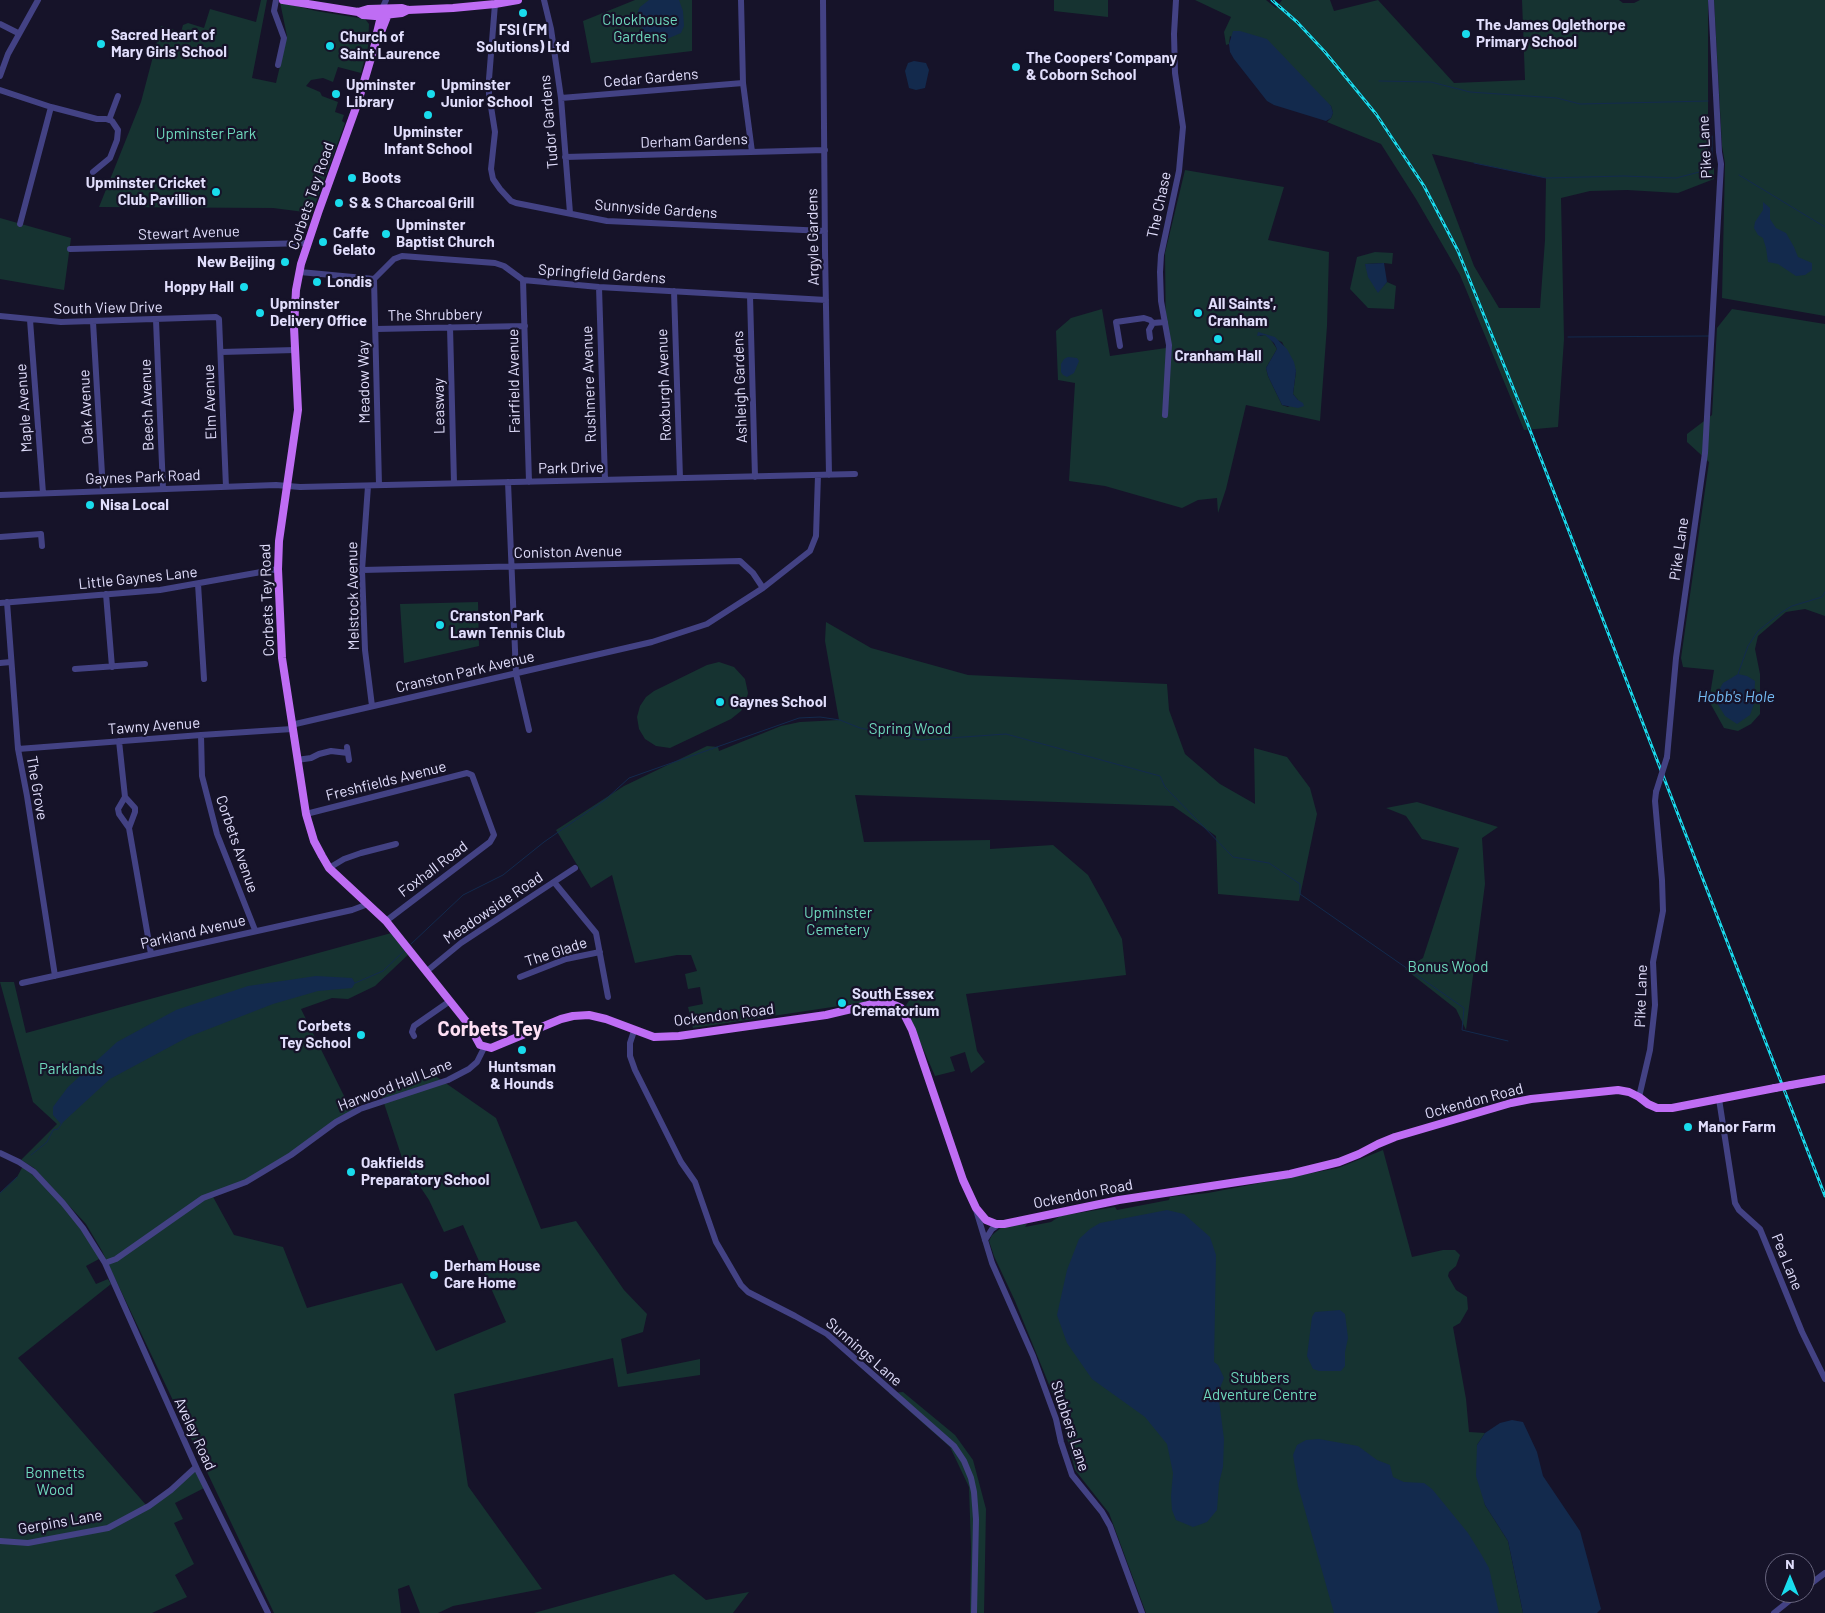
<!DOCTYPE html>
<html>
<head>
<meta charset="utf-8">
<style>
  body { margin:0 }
  #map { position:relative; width:1825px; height:1613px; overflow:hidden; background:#161329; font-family:Barlow,sans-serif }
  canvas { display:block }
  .north { position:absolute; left:1765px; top:1553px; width:50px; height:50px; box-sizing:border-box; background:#161329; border:1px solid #67647d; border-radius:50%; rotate:0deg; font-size:14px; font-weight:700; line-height:20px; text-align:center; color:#e1defc }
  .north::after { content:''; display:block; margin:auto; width:18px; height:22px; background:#19dced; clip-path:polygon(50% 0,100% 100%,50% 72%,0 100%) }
</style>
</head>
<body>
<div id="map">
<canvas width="1825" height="1613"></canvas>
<div class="north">N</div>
</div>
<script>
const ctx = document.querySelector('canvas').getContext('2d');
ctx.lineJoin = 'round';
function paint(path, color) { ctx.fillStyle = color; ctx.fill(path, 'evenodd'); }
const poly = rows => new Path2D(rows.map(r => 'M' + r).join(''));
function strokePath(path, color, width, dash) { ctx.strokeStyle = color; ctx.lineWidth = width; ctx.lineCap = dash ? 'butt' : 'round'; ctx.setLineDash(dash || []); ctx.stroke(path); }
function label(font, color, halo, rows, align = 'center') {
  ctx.font = font + ' Barlow,sans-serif'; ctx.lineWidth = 4.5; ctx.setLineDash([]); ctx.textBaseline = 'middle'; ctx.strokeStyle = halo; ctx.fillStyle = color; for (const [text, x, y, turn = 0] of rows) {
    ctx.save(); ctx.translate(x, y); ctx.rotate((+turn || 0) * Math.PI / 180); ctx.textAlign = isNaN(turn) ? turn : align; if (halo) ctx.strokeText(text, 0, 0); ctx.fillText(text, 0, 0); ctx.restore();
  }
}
paint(poly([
  [261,0,267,0,252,78,276,83,287,36,280,2,316,11,365,19,369,24,368,46,366,57,363,57,362,59,364,61,361,73,338,67,333,82,323,78,311,80,306,86,320,92,322,96,338,102,335,112,344,115,342,121,345,123,312,213,273,208,99,207,141,102,161,26,181,32,183,25,188,23,204,28,210,9,256,22],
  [635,0,692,0,692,51,591,63,583,21],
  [1054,0,1108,0,1108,17,1054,11],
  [1195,0,1266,0,1276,8,1282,0,1330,0,1334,11,1378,0,1454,83,1525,80,1522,0,1619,0,1623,3,1634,3,1640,0,1708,0,1708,169,1714,168,1714,179,1678,193,1627,190,1590,191,1561,198,1564,339,1558,427,1524,430,1460,275,1416,199,1381,144,1327,122,1331,118,1333,113,1331,106,1230,36,1229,44,1226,45,1224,32,1231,17],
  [1432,154,1546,178,1545,240,1540,308,1499,308,1474,266],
  [1714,0,1825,0,1825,316,1722,298,1725,163,1722,146],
  [1185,170,1284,187,1268,240,1329,252,1327,326,1320,421,1246,405,1226,489,1218,513,1217,498,1198,500,1182,508,1105,486,1069,481,1075,383,1058,380,1056,331,1071,318,1102,309,1110,356,1166,348,1165,253],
  [1259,333,1282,342,1296,371,1293,394,1298,400,1288,407,1282,405,1268,376,1266,368,1277,349,1269,337,1264,335,1260,336],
  [0,218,71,238,64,290,0,279],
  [1375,252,1393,253,1392,264,1384,263,1365,264,1378,292,1387,282,1396,286,1394,309,1368,308,1350,289,1357,257],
  [1732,309,1825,324,1825,616,1805,609,1786,612,1758,636,1755,649,1760,674,1760,714,1751,724,1738,731,1724,728,1709,701,1714,670,1683,667,1681,658,1709,462,1687,442,1687,434,1712,415,1717,328],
  [478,602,479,646,404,663,400,604],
  [826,622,871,648,968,675,1167,684,1169,710,1185,754,1220,784,1255,804,1254,748,1287,757,1310,788,1317,814,1299,901,1218,894,1216,836,1173,806,855,795,864,842,990,840,990,849,1053,845,1088,875,1103,902,1122,939,1126,975,966,994,977,1051,985,1062,971,1073,965,1052,950,1057,955,1071,935,1076,905,1007,910,999,879,1000,693,1028,688,1007,703,1004,700,987,688,989,685,974,697,971,691,955,677,955,635,963,612,875,591,888,556,830,624,786,707,746,718,747,719,751,781,726,800,722,839,720,825,641],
  [719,662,734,667,745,679,748,693,745,705,741,711,731,719,670,748,656,746,645,739,639,729,637,717,640,706,646,697,654,691,707,665],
  [1417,802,1498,827,1482,838,1485,884,1466,1030,1456,1009,1405,969,1423,958,1459,848,1422,839,1406,816,1386,808],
  [395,932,411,952,375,986,348,999,332,998,301,1009,349,1106,355,1104,357,1111,246,1182,212,1195,234,1235,283,1247,307,1308,402,1283,436,1351,506,1322,463,1225,444,1232,429,1200,403,1161,381,1094,434,1075,496,1118,541,1229,576,1221,624,1290,647,1314,643,1332,621,1339,627,1374,700,1359,700,1375,618,1387,613,1358,454,1394,468,1486,542,1589,453,1606,438,1613,420,1613,409,1585,398,1589,401,1613,274,1613,102,1251,86,1224,34,1168,21,1160,57,1124,33,1102,0,982,14,982,26,1033],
  [1383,1150,1412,1257,1443,1250,1455,1250,1460,1255,1456,1266,1449,1272,1448,1276,1456,1290,1467,1297,1468,1309,1460,1323,1453,1327,1466,1399,1469,1432,1485,1433,1477,1445,1485,1505,1508,1541,1523,1613,1146,1613,1109,1513,1075,1470,1061,1414,1015,1301,994,1256,989,1241,992,1235,1002,1227,1021,1224,1027,1224,1025,1227,1051,1222,1060,1216,1115,1207,1117,1210,1169,1200,1170,1197,1208,1193,1338,1168],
  [23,1166,63,1203,98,1253,99,1259,86,1266,96,1284,108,1279,111,1284,18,1358,146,1505,149,1506,196,1467,206,1487,175,1503,183,1519,174,1523,194,1564,175,1575,187,1597,152,1613,0,1613,0,1193,17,1177],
  [903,1392,955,1435,973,1460,986,1509,984,1613,970,1613,971,1547,969,1487,950,1447,889,1393],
  [674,1574,706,1600,749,1592,733,1613,534,1613]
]), '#163331');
paint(poly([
  [649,0,679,0,683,11,684,26,681,33,662,41,650,41,643,31,638,11,640,7],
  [1233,31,1240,31,1267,39,1331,106,1333,113,1331,118,1326,121,1274,105,1267,101,1234,59,1230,52,1229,44],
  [914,61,926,63,929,70,925,88,916,90,909,88,905,71,908,63],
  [1763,202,1770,208,1770,219,1776,228,1786,233,1794,247,1798,257,1812,263,1812,270,1805,275,1796,276,1778,264,1768,262,1766,248,1763,238,1758,235,1754,228,1755,222,1763,210],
  [1384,263,1387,282,1378,293,1368,277,1365,264],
  [1258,332,1275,337,1287,349,1294,362,1296,371,1293,394,1298,400,1303,403,1304,406,1298,408,1282,405,1268,376,1266,368,1277,349,1274,343,1265,335,1257,336],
  [1068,357,1077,358,1079,361,1074,373,1067,377,1063,375,1061,372,1061,364,1064,359],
  [1738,674,1747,676,1755,681,1754,704,1750,715,1737,724,1725,716,1717,703,1718,692,1723,683],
  [316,976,352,978,355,983,352,988,318,991,273,1004,188,1037,110,1079,61,1124,53,1115,53,1107,68,1087,117,1042,176,1010,248,986],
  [1167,1210,1184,1214,1210,1237,1216,1255,1214,1362,1218,1365,1224,1378,1218,1393,1224,1439,1223,1467,1219,1483,1217,1510,1207,1522,1193,1527,1176,1520,1172,1510,1171,1496,1173,1473,1167,1444,1145,1417,1092,1379,1067,1343,1057,1315,1067,1270,1079,1239,1090,1229,1100,1223],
  [1340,1310,1345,1314,1348,1338,1345,1352,1345,1366,1341,1371,1319,1371,1313,1369,1307,1356,1312,1317,1315,1312],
  [1512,1420,1523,1422,1537,1452,1543,1476,1580,1531,1601,1609,1597,1613,1523,1613,1508,1541,1485,1505,1476,1476,1477,1445,1485,1433,1500,1423],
  [1319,1439,1358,1446,1377,1460,1390,1465,1393,1477,1404,1482,1424,1483,1432,1489,1468,1533,1481,1554,1489,1568,1499,1613,1334,1613,1298,1486,1293,1455,1297,1445,1306,1440]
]), '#132a4d');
strokePath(poly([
  [1379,81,1431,82,1470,92,1557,98,1580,104,1708,101],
  [1474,163,1546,178,1624,176,1676,178,1707,170,1710,168,1712,159,1712,136],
  [1739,175,1825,227],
  [1568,337,1710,336],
  [1738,674,1748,646,1758,631,1782,612,1792,606,1822,597,1825,592],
  [411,944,463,895,503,875,544,842,606,799,629,778,799,718,820,717,840,720,860,728,921,740,1006,734,1160,776,1165,787,1233,857,1269,863,1300,884,1300,894,1464,1008,1462,1030,1508,1041],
  [355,983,383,971,405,950],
  [31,1155,47,1142,53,1130,58,1129,62,1123],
  [0,1193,17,1177]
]), '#132a4d', 1);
strokePath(poly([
  [276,0,274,11,284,38,278,65],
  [544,0,551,29,561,98,570,213],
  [741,0,743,83,752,152],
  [823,0,825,251,829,475],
  [495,4,489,79,489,94,495,132,491,169,493,179,500,189,511,201,516,203,607,221,825,231],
  [382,9,386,0],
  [0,24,18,33],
  [0,76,8,54,38,0],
  [0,90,51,107,97,119,106,119,112,121,118,130,117,140,110,158,93,172],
  [561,98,743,83],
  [109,120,118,96],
  [565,157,825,150],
  [20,224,51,107],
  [70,249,308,243],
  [300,272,374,279,394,259,402,256,495,263,504,266,523,280,599,287,826,300],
  [374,279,379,485],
  [523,280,529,482],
  [599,287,605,480],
  [674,291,680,478],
  [750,296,755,477],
  [0,316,61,322,216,317,219,319,226,487],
  [30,320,43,493],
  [156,320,163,489],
  [93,322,103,491],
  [450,327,454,483],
  [376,329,525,326],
  [1150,338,1149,330,1153,323],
  [1120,346,1116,322,1144,318,1150,320,1153,323,1165,322],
  [221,352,295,350],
  [1165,415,1169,345,1161,301,1160,272,1161,255,1179,171,1183,127,1175,73,1174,34,1176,0],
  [508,482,516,674,529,730],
  [368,486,362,570,365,650,372,706],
  [0,495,276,485,300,487,855,474],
  [0,537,41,534,42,546],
  [362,570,740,561,753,573,763,588],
  [198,584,204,679],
  [106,594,112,667],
  [7,602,18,749,27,796,55,976],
  [0,603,160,590,278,569],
  [0,663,11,662],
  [75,669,145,664],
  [291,725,652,642,707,624,763,588,810,551,816,536,818,475],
  [201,735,202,776,217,834,255,930],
  [119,741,125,797,118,809,119,814,129,828,151,954],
  [347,747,349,760],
  [18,749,201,735,292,729],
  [1667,757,1676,658,1705,453,1721,164,1719,152,1711,0],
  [297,760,311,758,319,754,331,751,348,753],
  [125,797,135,808,135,812,129,828],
  [306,814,467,773,472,775,494,835,490,842,386,921],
  [329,868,344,859,361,853,396,844],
  [554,882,596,933,608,997],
  [427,971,461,943,575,868],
  [520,977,566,959,600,952],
  [22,983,352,910,368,904],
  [634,1031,630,1043,630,1056,635,1070,681,1162,695,1182,716,1242,741,1285,748,1292,795,1316,827,1334,954,1446,964,1461,971,1478,974,1492,976,1519,974,1613],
  [414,1036,412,1032,414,1026,450,1001],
  [1639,1097,1650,1050,1655,1005,1653,962,1663,911,1662,880,1655,801,1656,792],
  [1719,1099,1735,1203,1739,1210,1760,1229,1802,1332,1825,1379],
  [0,1153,19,1162,34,1172,63,1203,83,1228,105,1263,196,1467,268,1613],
  [976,1210,992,1263,1033,1356,1056,1419,1061,1442,1072,1475,1102,1512,1110,1526,1142,1613],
  [985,1240,992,1229,999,1224],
  [105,1263,116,1259,203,1198,246,1182,291,1155,336,1122,360,1109,448,1080,469,1069,477,1062,484,1048],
  [0,1541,28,1543,108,1528,149,1506,171,1490,196,1467],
  [1805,1588,1825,1573],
  [1774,1613,1799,1593]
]), '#434284', 6);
strokePath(poly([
  [283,0,358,12,368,9,402,8,408,10,453,8,495,4,518,0],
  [390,9,379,37,376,41,358,102,318,213,301,264,296,290,294,327,298,410,279,541,278,569,282,658,306,814,314,841,322,856,329,868,386,921,469,1025,480,1045,491,1048,561,1019,573,1016,589,1015,606,1019,654,1037,679,1036,826,1015,881,1002,888,1002,901,1008,912,1030,963,1180,976,1208,986,1220,996,1224,1004,1224,1119,1200,1290,1174,1339,1162,1359,1154,1378,1144,1395,1137,1511,1103,1531,1099,1618,1090,1629,1092,1639,1097,1648,1104,1657,1108,1672,1108,1775,1088],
  [358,12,363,15,375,16,402,13,408,10],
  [376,37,382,12],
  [1791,1085,1825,1079]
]), '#bf6df4', 8);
const rail = poly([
  [1272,0,1297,22,1325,52,1376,114,1424,186,1458,251,1528,425,1825,1196]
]);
strokePath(rail, '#19dced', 3);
strokePath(rail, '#161329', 1, [4]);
strokePath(poly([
  [1656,792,1667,757]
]), '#434284', 6);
strokePath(poly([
  [1775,1088,1791,1085]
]), '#bf6df4', 8);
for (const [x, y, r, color] of [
  [523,13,5,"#19dced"],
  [1466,34,5,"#19dced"],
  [101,44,5,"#19dced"],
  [330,46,5,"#19dced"],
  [1016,67,5,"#19dced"],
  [336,94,5,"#19dced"],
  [431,94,5,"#19dced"],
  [428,115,5,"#19dced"],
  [352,178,5,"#19dced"],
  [216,192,5,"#19dced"],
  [339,203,5,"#19dced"],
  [386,234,5,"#19dced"],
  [323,242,5,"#19dced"],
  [285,262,5,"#19dced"],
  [317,282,5,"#19dced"],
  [244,287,5,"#19dced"],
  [260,313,5,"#19dced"],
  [1198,313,5,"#19dced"],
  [1218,339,5,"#19dced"],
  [90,505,5,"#19dced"],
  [440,625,5,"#19dced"],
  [720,702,5,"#19dced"],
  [842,1003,5,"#19dced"],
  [361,1035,5,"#19dced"],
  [522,1050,5,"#19dced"],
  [1688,1127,5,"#19dced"],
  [351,1172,5,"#19dced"],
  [434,1275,5,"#19dced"]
]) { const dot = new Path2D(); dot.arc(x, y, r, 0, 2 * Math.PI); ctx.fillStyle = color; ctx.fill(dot); strokePath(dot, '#161329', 2); }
label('15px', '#6ed8bc', '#161329', [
  ["Clockhouse",640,20],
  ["Gardens",640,37],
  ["Upminster Park",206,134],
  ["Spring Wood",910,729],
  ["Upminster",838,913],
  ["Cemetery",838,930],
  ["Bonus Wood",1448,967],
  ["Parklands",71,1069],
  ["Stubbers",1260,1378],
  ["Adventure Centre",1260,1395],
  ["Bonnetts",55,1473],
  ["Wood",55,1490]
]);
label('bold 15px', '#e1defc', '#161329', [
  ["The James Oglethorpe",1476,25],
  ["Primary School",1476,42],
  ["FSI (FM",523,30,"center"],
  ["Solutions) Ltd",523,47,"center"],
  ["Sacred Heart of",111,35],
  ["Mary Girls' School",111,52],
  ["Church of",340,37],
  ["Saint Laurence",340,54],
  ["The Coopers' Company",1026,58],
  ["& Coborn School",1026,75],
  ["Upminster",346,85],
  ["Library",346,102],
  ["Upminster",441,85],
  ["Junior School",441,102],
  ["Upminster",428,132,"center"],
  ["Infant School",428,149,"center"],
  ["Boots",362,178],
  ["Upminster Cricket",206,183,"right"],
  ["Club Pavillion",206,200,"right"],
  ["S & S Charcoal Grill",349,203],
  ["Upminster",396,225],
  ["Baptist Church",396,242],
  ["Caffe",333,233],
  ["Gelato",333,250],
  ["New Beijing",275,262,"right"],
  ["Londis",327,282],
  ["Hoppy Hall",234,287,"right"],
  ["Upminster",270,304],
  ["Delivery Office",270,321],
  ["All Saints',",1208,304],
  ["Cranham",1208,321],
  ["Cranham Hall",1218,356,"center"],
  ["Nisa Local",100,505],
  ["Cranston Park",450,616],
  ["Lawn Tennis Club",450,633],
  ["Gaynes School",730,702],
  ["South Essex",852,994],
  ["Crematorium",852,1011],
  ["Corbets",351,1026,"right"],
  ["Tey School",351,1043,"right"],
  ["Huntsman",522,1067,"center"],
  ["& Hounds",522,1084,"center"],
  ["Manor Farm",1698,1127],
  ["Oakfields",361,1163],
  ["Preparatory School",361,1180],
  ["Derham House",444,1266],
  ["Care Home",444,1283]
], 'left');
label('15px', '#e1defc', '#161329', [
  ["Cedar Gardens",651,78,-5],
  ["Tudor Gardens",549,122,-95],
  ["Derham Gardens",694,141,-2],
  ["Pike Lane",1705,147,-93],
  ["Corbets Tey Road",311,196,-71],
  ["The Chase",1159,205,-78],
  ["Sunnyside Gardens",656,209,4],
  ["Stewart Avenue",189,233,-2],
  ["Argyle Gardens",813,237,-91],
  ["Springfield Gardens",602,274,4],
  ["South View Drive",108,308,-1],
  ["The Shrubbery",435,315,-1],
  ["Fairfield Avenue",514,381,-91],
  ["Meadow Way",364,382,-91],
  ["Rushmere Avenue",589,384,-92],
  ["Roxburgh Avenue",664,385,-92],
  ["Ashleigh Gardens",740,387,-92],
  ["Elm Avenue",210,402,-92],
  ["Beech Avenue",147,405,-92],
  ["Leasway",439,406,-91],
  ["Oak Avenue",86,407,-93],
  ["Maple Avenue",24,408,-94],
  ["Park Drive",571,468,-1],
  ["Gaynes Park Road",143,477,-2],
  ["Pike Lane",1679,549,-82],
  ["Coniston Avenue",568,552,-1],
  ["Little Gaynes Lane",138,578,-6],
  ["Melstock Avenue",353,596,-91],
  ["Corbets Tey Road",267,600,-92],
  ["Cranston Park Avenue",465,672,-13],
  ["Tawny Avenue",154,726,-4],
  ["Freshfields Avenue",386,781,-14],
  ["The Grove",37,788,80],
  ["Corbets Avenue",237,844,71],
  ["Foxhall Road",433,869,-37],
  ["Meadowside Road",493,908,-34],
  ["Parkland Avenue",193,932,-13],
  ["The Glade",556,952,-18],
  ["Pike Lane",1641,996,-88],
  ["Ockendon Road",724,1015,-7],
  ["Harwood Hall Lane",395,1085,-21],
  ["Ockendon Road",1474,1101,-15],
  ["Ockendon Road",1083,1194,-11],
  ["Pea Lane",1787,1262,68],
  ["Sunnings Lane",864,1352,41],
  ["Stubbers Lane",1070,1426,72],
  ["Aveley Road",195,1434,65],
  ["Gerpins Lane",60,1522,-10]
]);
label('italic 16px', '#74bbf4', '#161329', [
  ["Hobb's Hole",1736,697]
]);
label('bold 20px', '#fddff3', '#161329', [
  ["Corbets Tey",490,1029]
]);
</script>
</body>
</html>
